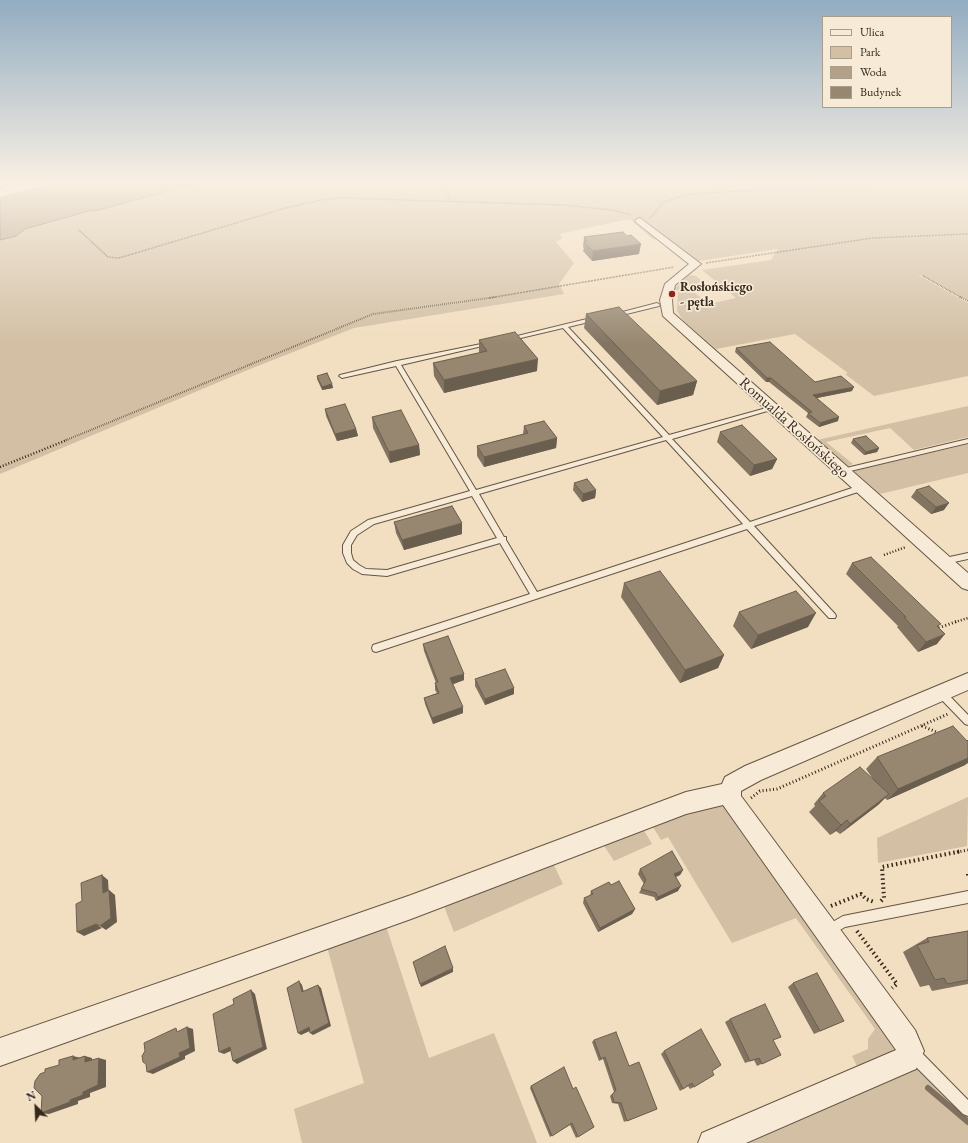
<!DOCTYPE html>
<html>
<head>
<meta charset="utf-8">
<style>
  body { margin:0 }
  #map { position:relative; width:968px; height:1143px; overflow:hidden; background:#f2dec0; font-family:"EB Garamond",serif }
  canvas { display:block }
  .legend { position:absolute; left:822px; top:16px; width:130px; height:92px; box-sizing:border-box; background:#f7ead6; border:1px solid #a99d8c; margin:0; padding:5px 7px; list-style:none; font-size:12px; color:#35291c }
  .legend li { display:flex; align-items:center; gap:8px; height:20px }
  .legend b { width:20px; border:1px solid #a99d8c }
  .north { position:absolute; left:16px; top:1087px; width:40px; height:40px; -webkit-text-stroke:3px #f7ead6; paint-order:stroke; rotate:336deg; font-size:11px; font-weight:700; line-height:16px; text-align:center; color:#35291c }
  .north::after { content:''; display:block; margin:auto; width:14px; height:18px; background:#35291c; clip-path:polygon(50% 0,100% 100%,50% 72%,0 100%) }
</style>
</head>
<body>
<div id="map">
<canvas width="968" height="1143"></canvas>
<ul class="legend">
<li><b style="height:5px;background:#f7ead6"></b>Ulica</li>
<li><b style="height:11px;background:#d2bfa4"></b>Park</li>
<li><b style="height:11px;background:#b2a088"></b>Woda</li>
<li><b style="height:11px;background:#978771"></b>Budynek</li>
</ul>
<div class="north">N</div>
</div>
<script>
const ctx = document.querySelector('canvas').getContext('2d');
ctx.lineJoin = 'round';
function paint(path, color) { ctx.fillStyle = color; ctx.fill(path, 'evenodd'); }
const poly = rows => new Path2D(rows.map(r => 'M' + r).join(''));
function strokePath(path, color, width, dash) { ctx.strokeStyle = color; ctx.lineWidth = width; ctx.lineCap = dash ? 'butt' : 'round'; ctx.setLineDash(dash || []); ctx.stroke(path); }
function label(font, color, halo, rows, align = 'center') {
  ctx.font = font + ' "EB Garamond",serif'; ctx.lineWidth = 3.5; ctx.setLineDash([]); ctx.textBaseline = 'middle'; ctx.strokeStyle = halo; ctx.fillStyle = color; for (const [text, x, y, turn = 0] of rows) {
    ctx.save(); ctx.translate(x, y); ctx.rotate((+turn || 0) * Math.PI / 180); ctx.textAlign = isNaN(turn) ? turn : align; if (halo) ctx.strokeText(text, 0, 0); ctx.fillText(text, 0, 0); ctx.restore();
  }
}
paint(poly([
  [194,184,968,184,968,301,923,276,918,275,968,303,968,376,874,396,845,374,848,373,795,334,716,349,683,320,677,311,678,291,674,289,689,275,696,276,702,281,695,285,691,290,709,304,736,298,702,270,771,260,778,249,692,262,660,240,652,239,630,219,559,234,563,238,556,242,574,263,559,284,564,294,354,328,250,369,0,474,0,240,16,236,25,229,92,209,95,211],
  [968,406,968,437,914,450,890,428,826,442,853,464,848,466,817,440],
  [968,444,968,473,880,494,854,471],
  [968,797,967,846,878,863,877,838],
  [725,802,897,1047,895,1053,859,1070,852,1056,868,1049,868,1039,875,1029,796,918,732,943,668,837,661,840,653,827,652,823],
  [642,827,652,844,614,861,603,844],
  [551,859,563,884,454,932,445,909,445,903],
  [385,923,429,1058,494,1033,537,1143,302,1143,294,1109,364,1083,326,943],
  [917,1064,968,1115,968,1143,733,1143]
]), '#d2bfa4');
const water = poly([
  [53,184,194,184,95,211,92,210,25,229,16,236,0,240,0,198,53,184]
]);
paint(water, '#b2a088');
strokePath(water, '#80705d', 1);
strokePath(poly([
  [928,1088,968,1122]
]), '#80705d', 6);
const service = poly([
  [657,303,660,305,659,306,614,317,611,315,657,303],
  [595,317,597,318,597,320,568,327,669,435,770,407,774,407,774,409,672,439,750,522,858,486,864,486,865,488,864,490,754,526,835,614,836,616,835,618,829,618,747,529,376,652,373,651,372,648,373,645,530,594,500,543,387,576,362,574,353,569,347,563,343,553,343,545,351,531,368,520,470,491,396,366,342,378,339,376,340,375,397,361,491,342,491,344,401,365,476,490,663,437,563,328,508,341,505,339,595,317],
  [666,440,743,524,537,592,506,540,506,537,504,537,479,494,666,440],
  [472,496,497,538,387,570,366,569,359,565,353,560,351,553,351,545,357,535,374,524,472,496],
  [968,439,968,443,842,473,838,471,842,469,968,439],
  [968,553,968,559,945,564,941,561,945,558,968,553],
  [941,689,944,690,968,715,968,725,965,724,938,696,936,693,938,690,941,689],
  [968,891,968,903,845,927,828,937,824,935,822,931,824,927,843,916,968,891],
  [912,1047,917,1048,968,1100,968,1116,963,1114,907,1058,906,1053,907,1048,912,1047]
]);
const minor = poly([
  [0,184,8,184,0,189,0,184],
  [640,218,701,264,675,285,672,300,673,313,968,573,968,590,962,588,663,316,660,300,665,284,689,264,637,223,635,221,637,219,640,218],
  [968,673,968,690,761,780,741,791,741,796,915,1030,924,1051,916,1069,746,1143,698,1143,702,1133,896,1050,723,805,686,814,411,919,0,1066,0,1038,411,895,686,792,722,784,725,777,745,766,968,673]
]);
strokePath(service, '#645645', 2);
strokePath(minor, '#645645', 2);
strokePath(poly([
  [443,184,451,201],
  [650,218,664,202,688,194,872,184],
  [79,230,108,257,119,258,286,208,321,200,341,198,563,205,612,210,632,215],
  [706,263,872,238,968,234],
  [923,276,962,298],
  [489,298,674,267]
]), '#35291c', 1.5, [0.5, 1]);
strokePath(poly([
  [960,297,968,301],
  [64,441,373,314,496,297]
]), '#35291c', 2, [0.5, 1.5]);
strokePath(poly([
  [0,467,67,440],
  [884,555,906,547],
  [955,622,968,618]
]), '#35291c', 2.5, [1, 2]);
strokePath(poly([
  [936,626,938,628,958,621],
  [922,726,939,733],
  [751,798,760,791,777,789,948,714],
  [957,852,968,850]
]), '#35291c', 3, [1, 2.5]);
strokePath(poly([
  [968,874,968,876],
  [881,901,884,898,882,867,962,851],
  [831,906,861,894,866,899,874,902],
  [857,931,897,984,892,988]
]), '#35291c', 4, [1.5, 3]);
paint(service, '#f7ead6');
paint(minor, '#f7ead6');
paint(poly([
  [584,237,639,254,592,261,583,251,584,248,583,247],
  [586,314,697,381,693,395,657,405,584,328],
  [479,340,537,371,444,393,434,376,433,363,479,353],
  [736,348,815,382,852,391,817,398,838,421,819,427,806,417,808,413,769,382,766,382,735,352],
  [317,376,332,384,333,388,322,390,317,379],
  [325,409,356,429,358,436,337,441,326,416],
  [372,417,419,445,420,455,390,463,373,428],
  [524,426,557,438,556,448,484,467,477,456,477,446,523,434],
  [720,432,777,459,772,469,750,476,717,442],
  [853,439,879,448,877,452,864,455,851,443],
  [574,483,596,490,595,498,582,502,573,490],
  [916,490,944,510,931,514,911,497],
  [394,522,462,534,404,550,396,533],
  [852,563,937,644,918,652,897,627,898,626,846,574],
  [624,583,724,655,718,668,680,683,621,597],
  [739,612,808,627,751,649,733,626],
  [423,644,464,680,453,684,463,713,433,724,425,704,424,698,437,693,435,690,435,683,436,683,424,651],
  [475,679,514,688,514,694,485,705,475,686],
  [877,757,965,765,887,800,885,798,878,805,840,834,836,831,830,835,809,812,815,806,814,804,823,793,873,779,866,769],
  [640,869,683,870,680,875,676,877,678,891,656,901,654,897,639,893,644,884,638,874],
  [611,885,635,909,632,914,598,932,583,903,584,898,590,896,591,891],
  [968,931,968,984,932,991,929,985,920,987,903,952,927,938],
  [793,983,844,1021,814,1034,788,987],
  [730,1019,781,1055,757,1066,754,1060,745,1063,725,1022],
  [594,1040,629,1066,657,1109,624,1122,618,1104,612,1103,610,1096,614,1092,603,1059,599,1061,592,1042],
  [664,1051,712,1071,694,1087,690,1089,688,1086,680,1091,661,1054],
  [531,1086,573,1089,594,1127,576,1138,570,1125,550,1137,530,1088]
]), '#827461');
paint(poly([
  [641,244,639,254,592,261,593,251],
  [538,359,537,371,444,393,444,380],
  [767,378,771,378,769,382,766,382],
  [697,381,693,395,657,405,660,391],
  [332,384,333,388,322,390,322,387],
  [854,387,852,391,812,399,813,395],
  [839,417,838,421,819,427,820,423],
  [356,429,358,436,337,441,335,434],
  [557,438,556,448,484,467,484,457],
  [419,445,420,455,390,463,389,452],
  [879,448,877,452,864,455,866,452],
  [777,459,772,469,750,476,754,465],
  [596,490,595,498,582,502,583,494],
  [949,503,944,510,931,514,936,507],
  [462,523,462,534,404,550,402,540],
  [816,613,808,627,751,649,758,635],
  [945,634,937,644,918,652,926,642],
  [724,655,718,668,680,683,685,670],
  [464,674,464,680,451,685,450,678],
  [514,688,514,694,485,705,485,699],
  [463,707,463,713,433,724,432,718],
  [968,758,968,763,965,765,887,800,898,789],
  [889,794,878,805,840,834,850,824],
  [847,820,836,831,830,835,841,825],
  [683,870,680,875,671,879,674,874],
  [102,875,108,880,109,897,103,893],
  [681,886,678,891,656,901,658,897],
  [109,890,115,895,117,922,106,930,100,926],
  [635,909,632,914,598,932,600,928],
  [96,924,102,928,84,936,77,932],
  [453,968,453,972,421,987,420,984],
  [299,981,302,985,305,996,302,992],
  [318,985,321,988,331,1026,313,1035,310,1033],
  [251,990,255,994,267,1049,237,1064,233,1061],
  [187,1027,193,1029,195,1051,185,1056,185,1059,153,1074,147,1072,179,1053],
  [309,1027,312,1030,301,1035,298,1033],
  [230,1047,235,1049,224,1054,219,1052],
  [73,1056,81,1058,73,1060],
  [85,1056,92,1058,92,1064,85,1062],
  [99,1058,106,1060,106,1087,90,1093,90,1097,78,1101,78,1104,49,1114,41,1113,70,1100,83,1092]
]), '#6a5e4f');
const building = poly([
  [623,232,627,236,631,235,641,244,593,251,584,242,587,241,584,237,623,232],
  [619,307,697,381,660,391,586,314,619,307],
  [515,332,538,359,444,380,433,363,487,351,479,340,515,332],
  [770,342,815,382,841,376,854,387,813,395,839,417,820,423,808,413,812,412,771,378,767,378,736,348,770,342],
  [327,373,332,384,322,387,317,376,327,373],
  [345,404,356,429,335,434,325,409,345,404],
  [401,410,419,445,389,452,372,417,401,410],
  [544,421,557,438,484,457,477,446,528,433,524,426,544,421],
  [742,425,777,459,754,465,720,432,742,425],
  [866,436,879,448,866,452,853,439,866,436],
  [587,479,596,490,583,494,574,483,587,479],
  [929,486,949,503,936,507,916,490,929,486],
  [452,506,462,523,402,540,394,522,452,506],
  [871,557,941,624,937,626,945,634,926,642,904,617,906,617,852,563,871,557],
  [660,571,724,655,685,670,624,583,660,571],
  [796,591,816,613,758,635,739,612,796,591],
  [448,636,464,674,450,678,463,707,432,718,424,698,439,693,435,683,438,682,423,644,448,636],
  [505,669,514,688,485,699,475,679,505,669],
  [953,726,967,741,968,740,968,758,898,789,877,757,953,726],
  [860,767,889,794,850,824,847,820,841,825,819,801,826,796,823,793,860,767],
  [672,851,683,870,674,874,681,886,658,897,656,893,641,889,646,880,640,869,672,851],
  [102,875,103,893,109,890,111,918,100,926,96,924,77,932,76,904,82,901,81,883,102,875],
  [619,881,635,909,600,928,584,898,593,894,591,891,609,882,611,885,619,881],
  [968,931,968,980,947,984,944,978,935,980,917,945,929,942,927,938,968,931],
  [445,946,453,968,420,984,413,962,445,946],
  [817,973,844,1021,820,1031,793,983,817,973],
  [299,981,302,992,318,985,329,1023,310,1033,309,1027,298,1033,287,988,299,981],
  [251,990,263,1047,233,1061,230,1047,219,1052,213,1014,234,1004,233,999,251,990],
  [765,1004,781,1037,773,1040,781,1055,762,1064,759,1058,750,1061,730,1019,765,1004],
  [187,1027,190,1048,179,1053,180,1057,147,1072,146,1064,143,1062,142,1056,145,1051,144,1043,176,1028,177,1032,187,1027],
  [701,1029,721,1065,712,1071,714,1075,694,1087,692,1083,683,1089,664,1051,701,1029],
  [616,1032,629,1066,639,1062,657,1109,627,1121,621,1103,614,1102,612,1095,616,1090,605,1057,601,1059,594,1040,616,1032],
  [73,1056,73,1060,85,1056,85,1062,99,1058,98,1085,83,1092,83,1095,70,1100,70,1102,41,1113,42,1096,34,1088,35,1081,40,1074,45,1072,45,1069,59,1065,59,1060,73,1056],
  [564,1067,573,1089,576,1087,594,1127,578,1137,572,1123,552,1136,531,1086,564,1067]
]);
paint(building, '#978771');
strokePath(building, '#6a5e4f', 1);
const sky = ctx.createLinearGradient(0, 0, 0, 344);
sky.addColorStop(0, '#92acc2');
sky.addColorStop(0.53, '#f9f0e3');
sky.addColorStop(1, '#f9f0e300');
ctx.fillStyle = sky;
ctx.fillRect(0, 0, 968, 344);
for (const [x, y, r, color] of [
  [672,294,4,"#8f2418"]
]) { const dot = new Path2D(); dot.arc(x, y, r, 0, 2 * Math.PI); ctx.fillStyle = color; ctx.fill(dot); strokePath(dot, '#f7ead6', 1.5); }
label('bold 13px', '#35291c', '#f7ead6', [
  ["Rosłońskiego",680,287],
  ["- pętla",680,302]
], 'left');
label('15px', '#35291c', '#f7ead6', [
  ["Romualda Rosłońskiego",794,428,42]
]);
</script>
</body>
</html>
